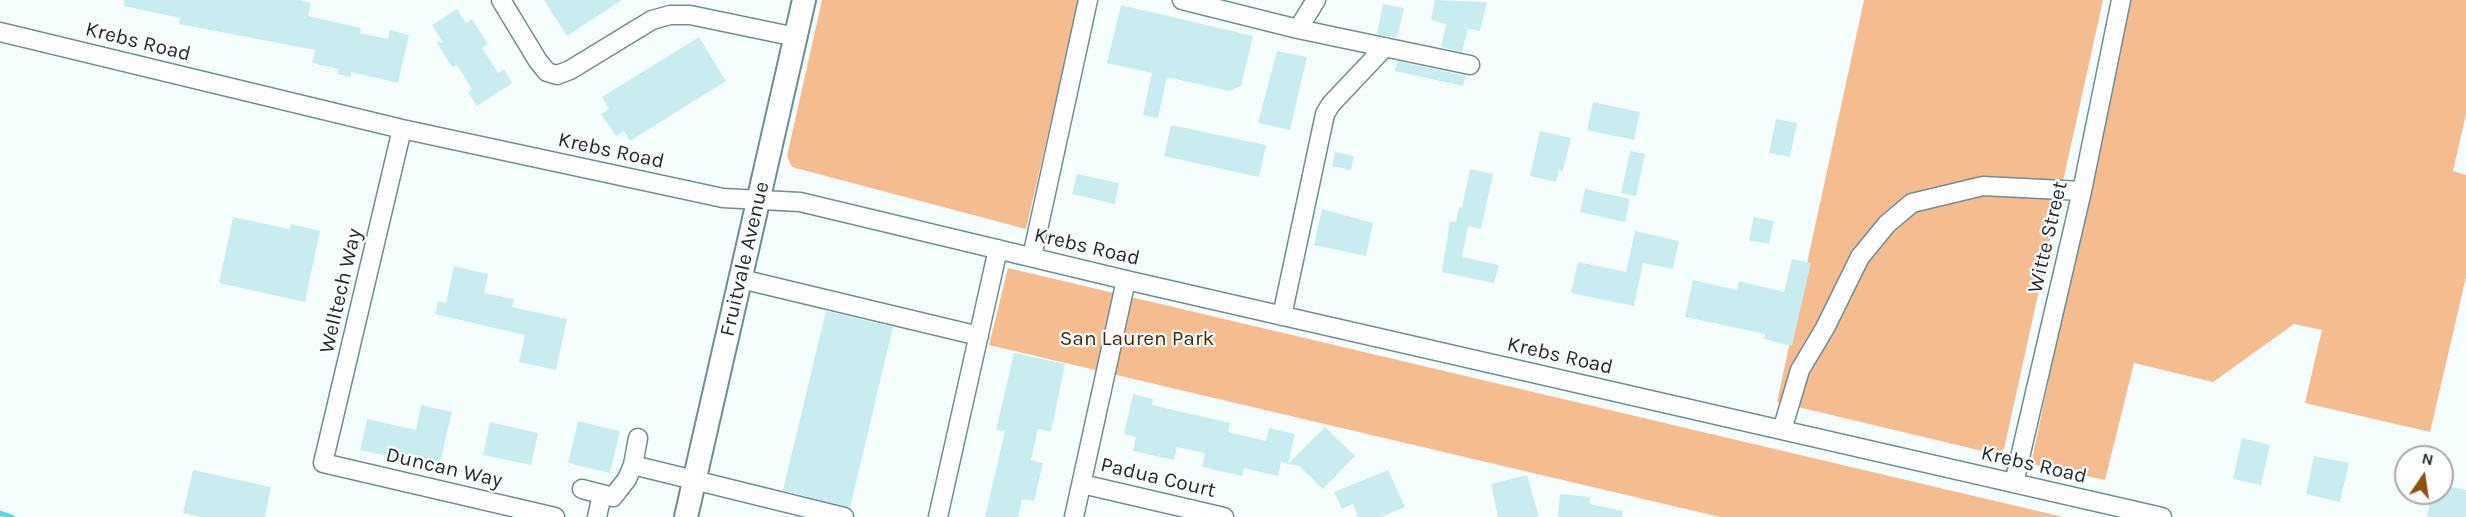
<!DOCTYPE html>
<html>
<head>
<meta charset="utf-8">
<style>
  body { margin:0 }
  #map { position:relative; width:2466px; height:517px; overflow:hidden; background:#f6fdfd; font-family:Karla,sans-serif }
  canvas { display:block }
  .north { position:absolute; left:2394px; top:445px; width:60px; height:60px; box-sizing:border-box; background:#fff; border:2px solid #a5aaab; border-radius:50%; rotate:13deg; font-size:16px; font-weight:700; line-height:24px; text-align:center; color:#1d2b2c }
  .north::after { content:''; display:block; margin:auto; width:21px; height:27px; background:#8e5112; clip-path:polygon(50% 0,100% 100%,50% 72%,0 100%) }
</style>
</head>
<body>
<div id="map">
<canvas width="2466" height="517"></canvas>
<div class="north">N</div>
</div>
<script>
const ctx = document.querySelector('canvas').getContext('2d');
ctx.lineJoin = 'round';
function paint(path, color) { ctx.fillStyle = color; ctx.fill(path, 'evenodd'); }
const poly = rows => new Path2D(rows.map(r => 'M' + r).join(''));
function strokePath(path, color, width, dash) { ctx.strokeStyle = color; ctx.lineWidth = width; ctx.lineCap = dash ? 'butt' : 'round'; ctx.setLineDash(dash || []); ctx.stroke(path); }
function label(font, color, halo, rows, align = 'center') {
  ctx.font = font + ' Karla,sans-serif'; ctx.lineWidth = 4.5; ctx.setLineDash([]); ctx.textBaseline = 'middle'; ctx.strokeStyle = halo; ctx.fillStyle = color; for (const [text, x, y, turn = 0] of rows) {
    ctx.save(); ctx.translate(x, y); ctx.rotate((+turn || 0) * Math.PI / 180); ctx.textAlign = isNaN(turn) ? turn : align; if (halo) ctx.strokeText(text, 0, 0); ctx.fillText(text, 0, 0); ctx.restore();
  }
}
paint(poly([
  [822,0,1079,0,1026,229,792,167,787,156],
  [1864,0,2103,0,2004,449,1995,454,1777,402],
  [2129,0,2466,0,2466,114,2453,171,2466,175,2466,277,2430,432,2305,403,2322,330,2294,324,2213,382,2134,363,2105,480,2031,464],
  [1008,268,2063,517,1720,517,989,345]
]), '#f4bc8f');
strokePath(poly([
  [0,513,12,517]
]), '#43dfeb', 5);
paint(poly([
  [124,0,300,0,311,3,308,16,361,28,360,33,388,39,390,30,409,35,398,83,351,72,351,77,337,74,338,69,312,63,315,50,179,24,180,18,124,6],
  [544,0,622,0,567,36],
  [1435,0,1487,2,1480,31,1468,29,1462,52,1441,47,1446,24,1431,20],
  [1383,4,1404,8,1397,38,1377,34],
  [1121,5,1253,36,1241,86,1229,91,1167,77,1158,118,1143,115,1152,73,1107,63],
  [457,9,466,23,472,19,488,44,482,48,498,73,504,69,512,83,477,106,468,92,472,89,457,65,452,67,436,41,443,43,432,25],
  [699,37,726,81,630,141,624,131,616,136,601,114,609,109,602,97],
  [1277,51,1307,57,1290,130,1258,123],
  [1397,61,1466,76,1463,86,1395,71],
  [1593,102,1640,112,1634,140,1587,130],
  [1776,119,1797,123,1790,157,1769,153],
  [1171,125,1266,145,1259,177,1164,156],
  [1540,131,1571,138,1563,171,1559,170,1556,182,1530,176],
  [1630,151,1645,154,1636,196,1621,193],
  [1335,152,1354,156,1351,170,1332,166],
  [1470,169,1493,174,1481,229,1468,226,1462,257,1499,265,1494,283,1442,272,1450,221,1456,222,1459,207,1462,208],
  [1077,174,1119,183,1115,204,1072,194],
  [1585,189,1630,199,1625,222,1580,212],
  [1322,209,1373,223,1366,256,1314,245],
  [233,217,289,229,291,224,320,231,305,302,219,283],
  [1754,217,1774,221,1769,244,1749,240],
  [1635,231,1679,241,1673,269,1643,263,1634,306,1571,293,1578,262,1626,272],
  [1792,259,1811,263,1792,346,1764,339,1765,334,1685,317,1693,280,1737,290,1739,281,1784,292],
  [454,266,488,274,484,293,514,299,512,307,567,319,556,370,519,362,525,335,435,314,438,301,446,303],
  [826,311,893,327,850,508,783,490],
  [1014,353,1065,364,1051,432,1038,429,1031,460,1043,463,1034,501,1022,499,1018,517,985,517,1005,431,996,430],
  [1133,394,1153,399,1152,405,1230,423,1228,432,1266,441,1269,428,1295,434,1288,464,1281,462,1278,476,1244,468,1242,476,1202,467,1205,453,1177,447,1174,460,1133,451,1136,437,1124,434],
  [421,405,452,412,439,467,360,450,367,419,416,430],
  [578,421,620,431,610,473,568,463],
  [490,422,538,433,531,465,483,455],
  [1325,427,1355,456,1323,489,1299,466,1288,464],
  [2242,438,2270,445,2261,485,2233,479],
  [2314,456,2349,463,2340,502,2306,494],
  [193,470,271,487,265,517,199,517,183,513],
  [1388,470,1405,507,1381,517,1358,517,1353,504,1342,509,1334,492],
  [1527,475,1539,517,1498,517,1491,484],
  [2442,485,2466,490,2466,517,2427,517,2432,493,2442,493],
  [1560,494,1590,497,1590,504,1623,511,1622,517,1558,517]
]), '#c8ecf0');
const minor = poly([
  [501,0,538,61,547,72,557,75,570,70,652,20,670,15,690,15,796,37],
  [1182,0,1298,29,1470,65],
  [1298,29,1316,0],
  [0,32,402,129,723,198,800,202,1126,280,2162,517],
  [402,129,323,463,555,517],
  [1032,257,1088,0],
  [741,279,979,336],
  [1282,316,1325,114,1331,104,1385,47],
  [1782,430,1800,370,1825,328,1860,257,1887,224,1912,203,1983,186,2082,191],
  [633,465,638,438],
  [2014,483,2082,191,2121,0],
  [1082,484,1224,517],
  [582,489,613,497,627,479,633,465,844,517],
  [597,517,602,494],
  [938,517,998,249],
  [1074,517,1126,280]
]);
const major = poly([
  [686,517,804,0]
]);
strokePath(minor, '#6d8f92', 21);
strokePath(major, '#6d8f92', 26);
strokePath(minor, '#fff', 18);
strokePath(major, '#fff', 22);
label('21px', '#1d2b2c', '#fff', [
  ["Krebs Road",138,42,14],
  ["Krebs Road",611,151,12],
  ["Witte Street",2048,237,-77],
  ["Krebs Road",1087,247,13],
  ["Fruitvale Avenue",745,259,-77],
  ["Welltech Way",341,291,-77],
  ["Krebs Road",1560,356,13],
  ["Krebs Road",2034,465,13],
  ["Duncan Way",444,468,13],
  ["Padua Court",1158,478,13]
]);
label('21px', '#47270a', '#fff', [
  ["San Lauren Park",1137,339]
]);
</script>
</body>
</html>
